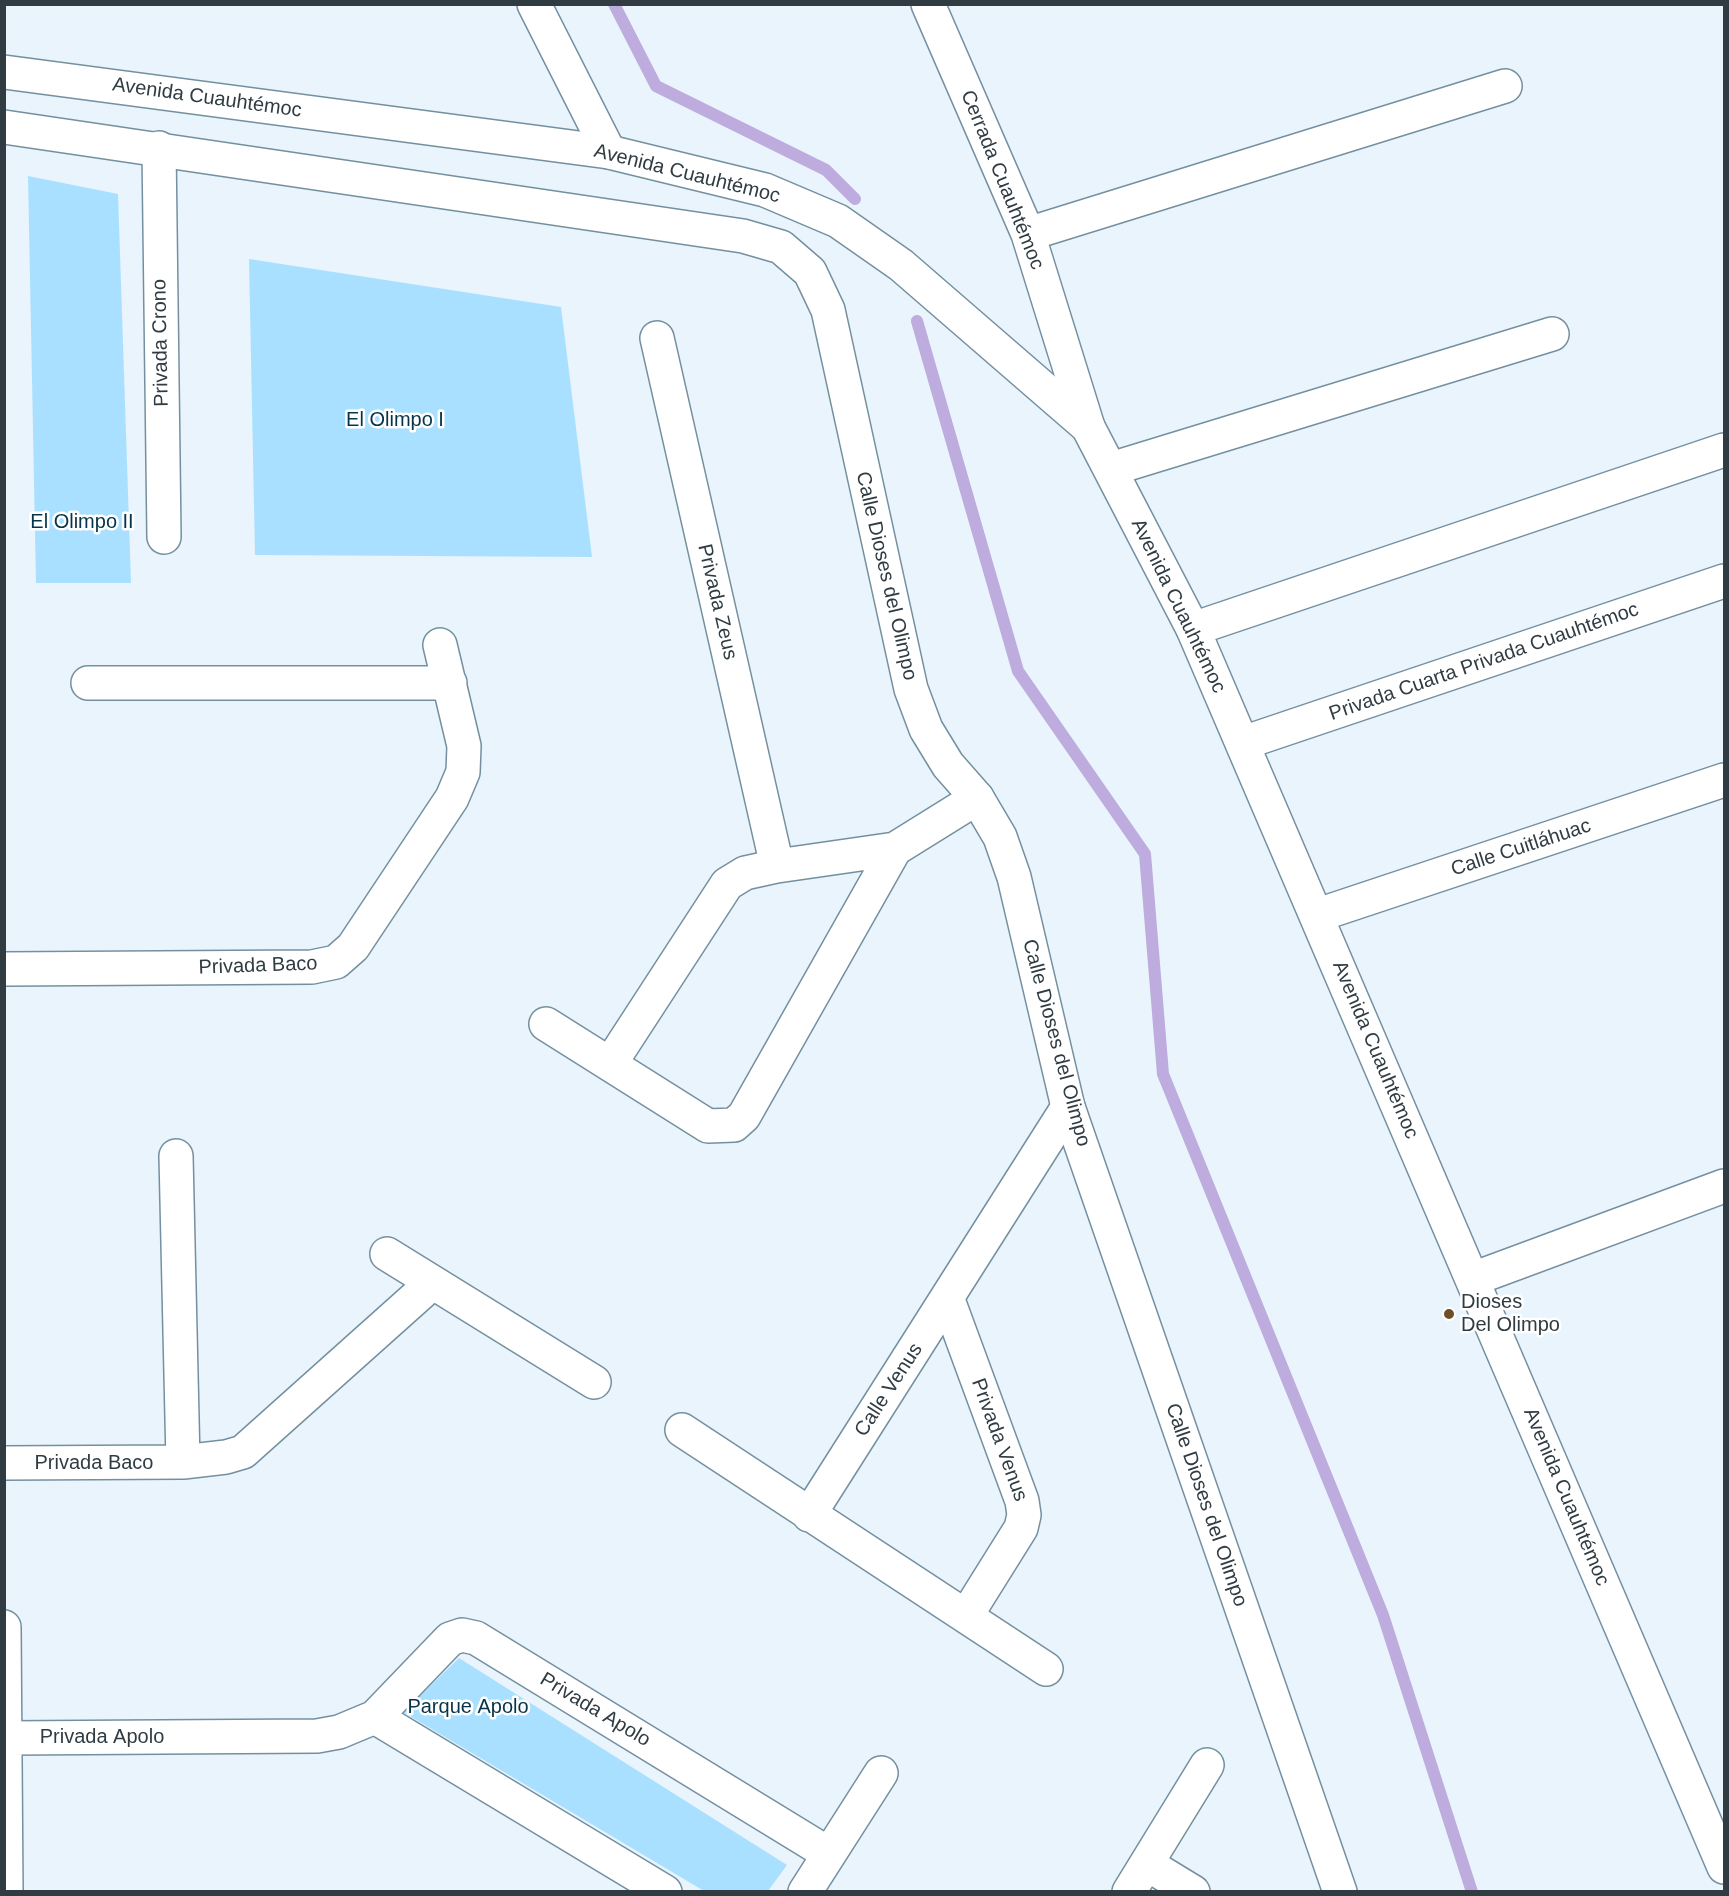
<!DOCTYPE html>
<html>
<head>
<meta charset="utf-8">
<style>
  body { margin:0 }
  #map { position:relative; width:1729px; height:1896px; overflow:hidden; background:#e9f4fc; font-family:Arial,sans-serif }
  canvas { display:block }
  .frame { position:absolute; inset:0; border:6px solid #303c42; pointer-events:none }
</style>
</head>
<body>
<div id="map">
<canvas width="1729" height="1896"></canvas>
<div class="frame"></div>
</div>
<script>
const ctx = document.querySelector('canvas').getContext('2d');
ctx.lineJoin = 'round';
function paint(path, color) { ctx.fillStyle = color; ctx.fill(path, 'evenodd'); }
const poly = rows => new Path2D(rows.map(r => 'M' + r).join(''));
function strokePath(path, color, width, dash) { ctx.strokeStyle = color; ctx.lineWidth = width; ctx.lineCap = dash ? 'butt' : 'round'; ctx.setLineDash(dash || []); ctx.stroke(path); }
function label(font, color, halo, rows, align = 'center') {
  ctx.font = font + ' Arial,sans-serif'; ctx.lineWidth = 5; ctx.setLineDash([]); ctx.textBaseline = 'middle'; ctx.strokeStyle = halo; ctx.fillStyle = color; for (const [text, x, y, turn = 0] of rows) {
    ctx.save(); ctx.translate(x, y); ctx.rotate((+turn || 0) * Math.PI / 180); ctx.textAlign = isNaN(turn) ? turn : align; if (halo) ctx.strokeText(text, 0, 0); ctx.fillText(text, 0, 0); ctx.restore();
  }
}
paint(poly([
  [28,176,118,194,131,583,36,583],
  [249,259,561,307,592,557,255,555],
  [459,1658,787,1865,768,1891,704,1891,403,1712]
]), '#aae0ff');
strokePath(poly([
  [614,4,656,86,826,170,855,199],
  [917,321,1018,671,1145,854,1163,1074,1383,1615,1472,1892]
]), '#bdacdd', 12);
const street = poly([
  [534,4,609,152],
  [928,4,1028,234,1088,427],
  [159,148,164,537],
  [1028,234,1505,86],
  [657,338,777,866],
  [1111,469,1552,334],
  [1193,629,1724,450],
  [88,683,450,683],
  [1243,743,1724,581],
  [1318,915,1724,780],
  [4,969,312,967,336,962,353,947,452,798,463,772,464,746,440,645],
  [546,1024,708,1126,734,1125,744,1116,895,849],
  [610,1064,727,884,745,873,777,866,895,849,977,798],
  [176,1156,183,1462],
  [387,1254,594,1382],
  [1473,1279,1724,1186],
  [948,1300,1022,1501,1024,1515,1021,1528,966,1616],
  [682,1430,1046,1669],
  [4,1463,183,1462,226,1457,243,1452,432,1283],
  [809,1515,1068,1107],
  [4,1627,6,1892],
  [375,1717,665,1892],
  [7,1738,317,1736,339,1732,375,1717,450,1639,462,1635,476,1638,829,1854],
  [1147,1864,1193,1892],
  [805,1892,881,1773],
  [1129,1892,1207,1765]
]);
const secondary = poly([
  [4,72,609,152,765,190,838,221,901,265,1088,427,1193,629,1724,1867],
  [4,127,743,236,781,247,810,272,828,310,911,689,926,729,948,765,977,798,1000,837,1014,877,1068,1107,1340,1892]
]);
strokePath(street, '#7490a0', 36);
strokePath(secondary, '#7490a0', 36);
strokePath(street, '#fff', 33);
strokePath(secondary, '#fff', 33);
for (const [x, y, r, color] of [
  [1449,1314,6,"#704d26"]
]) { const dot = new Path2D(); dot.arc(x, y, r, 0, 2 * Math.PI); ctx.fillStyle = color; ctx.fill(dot); strokePath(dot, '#fff', 2); }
label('20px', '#303c42', '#fff', [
  ["Avenida Cuauhtémoc",207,98,8],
  ["Avenida Cuauhtémoc",687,174,14],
  ["Cerrada Cuauhtémoc",1002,180,68],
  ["Privada Crono",161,343,-91],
  ["Calle Dioses del Olimpo",886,576,77],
  ["Privada Zeus",717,602,77],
  ["Avenida Cuauhtémoc",1178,606,64],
  ["Privada Cuarta Privada Cuauhtémoc",1484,662,-19],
  ["Calle Cuitláhuac",1521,848,-18],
  ["Privada Baco",258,966,-2],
  ["Calle Dioses del Olimpo",1056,1043,75],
  ["Avenida Cuauhtémoc",1375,1050,67],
  ["Calle Venus",889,1390,-57],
  ["Privada Venus",999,1440,70],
  ["Privada Baco",94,1463],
  ["Avenida Cuauhtémoc",1566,1497,67],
  ["Calle Dioses del Olimpo",1206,1505,71],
  ["Privada Apolo",595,1710,31],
  ["Privada Apolo",102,1737]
]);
label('20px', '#06354a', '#fff', [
  ["El Olimpo I",395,420],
  ["El Olimpo II",82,522],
  ["Parque Apolo",468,1707]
]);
label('20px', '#303c42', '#fff', [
  ["Dioses",1461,1302],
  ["Del Olimpo",1461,1325]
], 'left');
</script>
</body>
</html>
